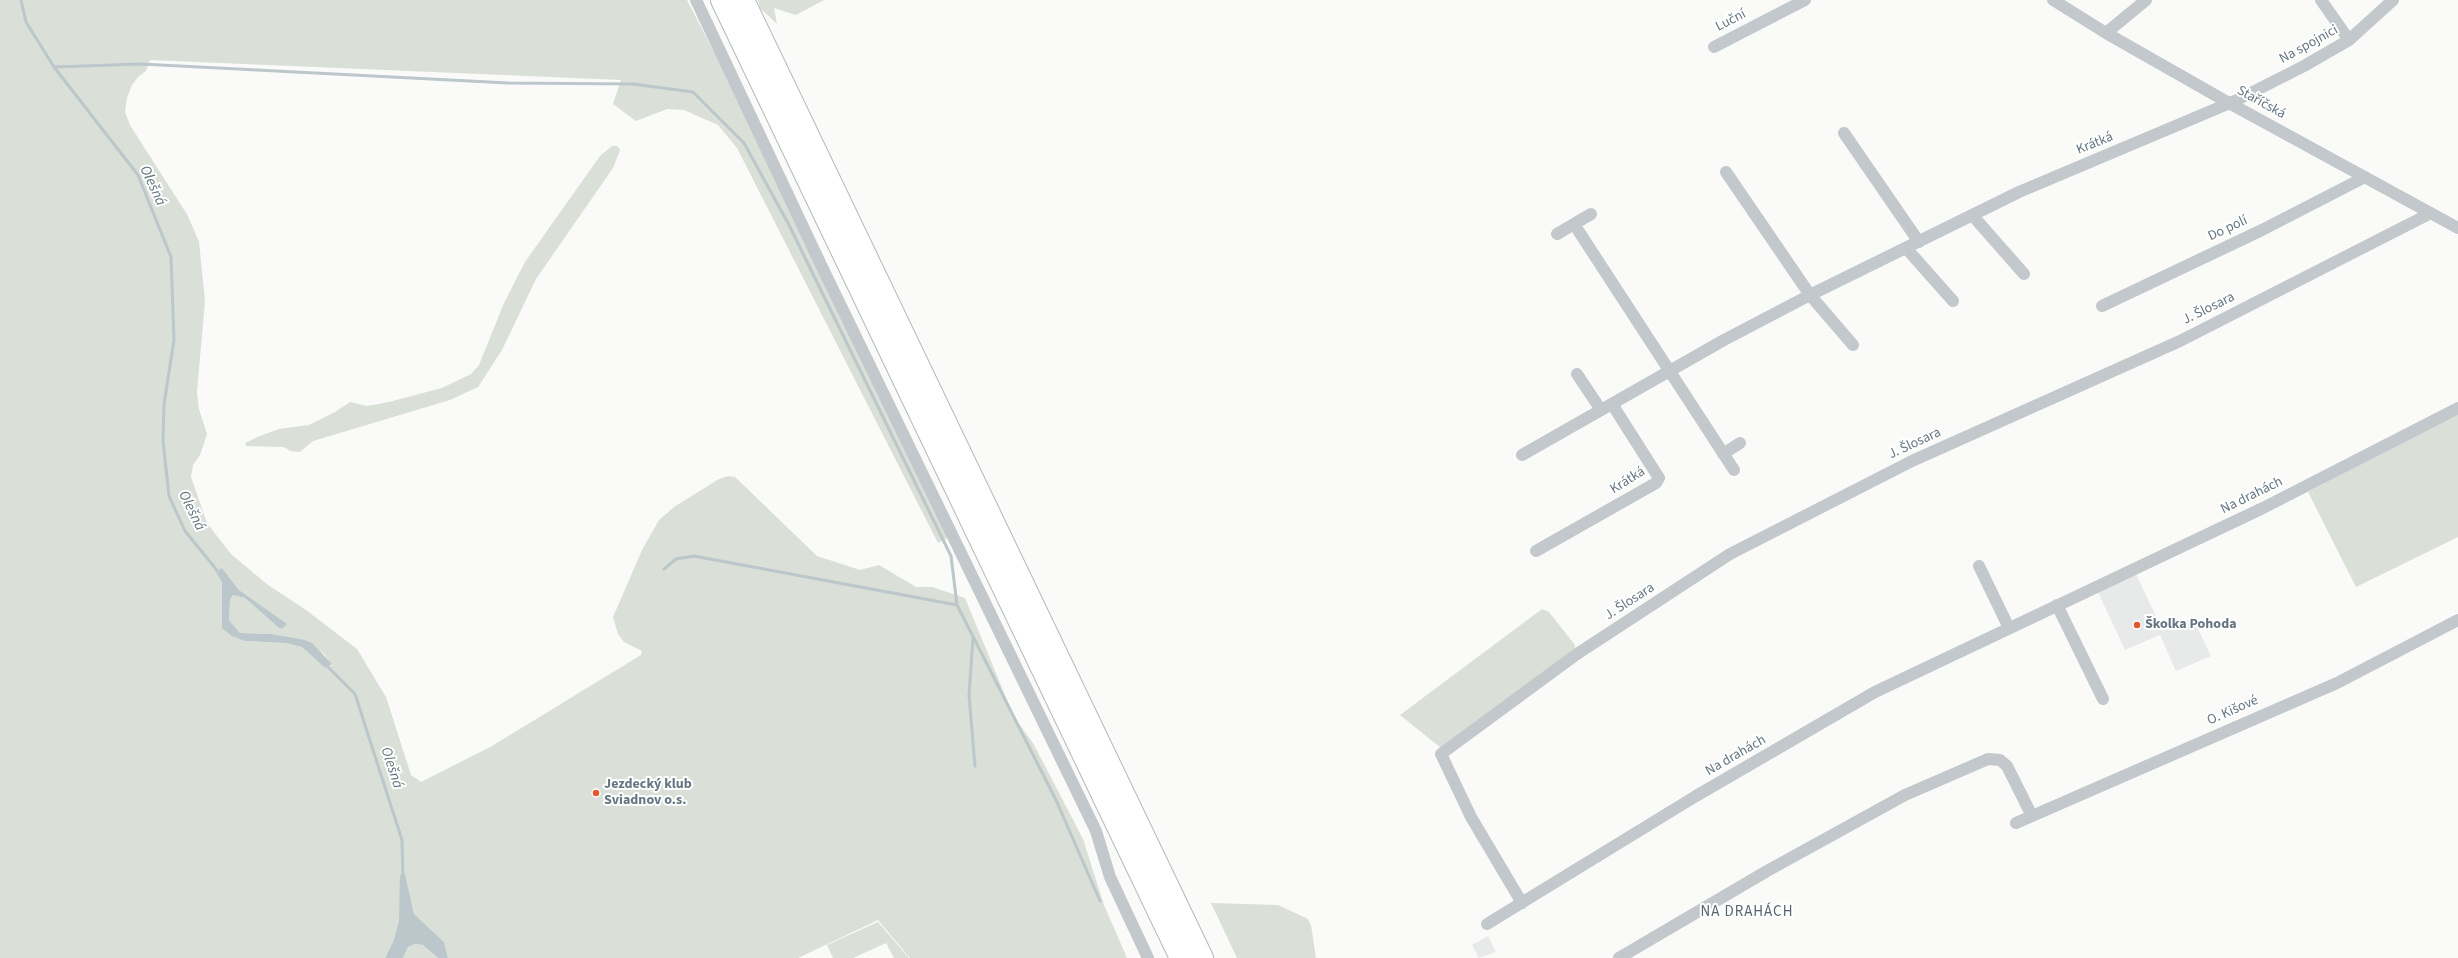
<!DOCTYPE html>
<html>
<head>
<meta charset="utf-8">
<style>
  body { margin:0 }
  canvas { display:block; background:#fafaf8 }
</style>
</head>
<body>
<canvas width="2458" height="958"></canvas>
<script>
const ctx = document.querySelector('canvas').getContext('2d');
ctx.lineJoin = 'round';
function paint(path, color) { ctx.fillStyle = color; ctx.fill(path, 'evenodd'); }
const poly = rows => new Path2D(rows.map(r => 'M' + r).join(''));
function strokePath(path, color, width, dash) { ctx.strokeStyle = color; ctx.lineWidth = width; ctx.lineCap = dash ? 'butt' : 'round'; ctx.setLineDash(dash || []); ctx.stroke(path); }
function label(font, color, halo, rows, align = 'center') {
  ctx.font = font + ' "Source Sans 3",sans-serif'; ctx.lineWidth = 4; ctx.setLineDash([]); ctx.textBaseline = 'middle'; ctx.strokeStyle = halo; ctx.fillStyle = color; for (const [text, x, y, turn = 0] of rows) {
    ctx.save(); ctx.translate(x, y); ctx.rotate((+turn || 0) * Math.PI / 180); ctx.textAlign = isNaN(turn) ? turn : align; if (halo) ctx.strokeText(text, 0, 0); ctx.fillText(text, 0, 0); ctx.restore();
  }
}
paint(poly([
  [2136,574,2163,631,2193,618,2211,656,2176,671,2160,635,2125,650,2098,592],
  [1488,936,1496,952,1479,958,1472,945]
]), '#e8e9e9');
paint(poly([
  [0,0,687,0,731,85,948,538,938,543,737,148,718,125,684,110,667,109,636,121,613,104,621,80,150,60,146,71,138,77,132,85,127,98,125,112,130,125,188,216,199,242,205,301,197,392,199,409,207,434,200,455,193,465,191,477,207,523,231,554,268,585,306,610,357,649,386,697,411,775,421,782,492,746,641,655,642,651,624,642,618,634,613,617,642,550,659,520,674,507,719,479,728,476,735,477,817,556,860,570,879,565,916,587,932,587,965,598,1014,717,1033,743,1083,839,1104,905,1127,958,910,958,878,920,798,958,448,958,444,942,414,914,405,875,399,921,393,942,385,958,0,958],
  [222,568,239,590,286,624,282,629,279,628,245,598,233,595,230,598,229,620,240,633,271,634,301,639,324,654,332,665,325,668,302,647,285,643,245,641,222,628],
  [758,0,824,0,796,15,774,8,777,24,760,8],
  [612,146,617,146,620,150,613,168,536,279,502,350,478,387,450,400,313,441,300,452,290,451,284,447,246,446,245,443,260,436,279,429,309,425,335,412,350,402,367,406,389,402,442,388,471,374,479,365,504,303,525,262,600,156],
  [2458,412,2458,537,2356,587,2308,492],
  [1542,609,1549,612,1575,645,1574,652,1441,748,1400,715],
  [1211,903,1278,905,1308,919,1311,925,1316,958,1237,958],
  [878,922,909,958,894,958,886,943,853,958,833,958,827,945],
  [415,944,423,945,438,958,403,958,408,947]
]), '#dadfd7');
paint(poly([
  [222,568,239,590,287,624,282,629,279,628,245,598,233,595,230,599,229,620,240,633,271,634,301,639,312,643,332,664,325,668,302,647,285,643,245,641,232,636,222,628,222,582,216,572],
  [405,874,414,914,444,942,448,958,438,958,423,945,415,944,408,947,403,958,385,958,393,942,399,921,400,875]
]), '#bbc7cb');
strokePath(poly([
  [21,0,26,22,54,67,138,175,171,257,174,340,164,404,163,441,169,496,185,531,220,574],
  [54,67,141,64,508,83,633,84,693,92,744,143,789,225,951,556,957,605,1056,800,1100,901],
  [664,569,676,559,694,556,957,605],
  [973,638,969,695,975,766],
  [325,664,355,694,402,840,403,879]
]), '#bbc7cb', 3);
const motorway = poly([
  [722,0,1181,958],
  [743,0,1202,958]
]);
strokePath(motorway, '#b4b9bd', 24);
strokePath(poly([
  [696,0,823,269,1096,831,1110,877,1148,958],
  [2053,0,2106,33,2229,103,2458,228],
  [2321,0,2349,40],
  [2106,33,2146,0],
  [1714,47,1805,0],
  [1844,133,1919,242],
  [1726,172,1810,295,1853,345],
  [1973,216,2024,274],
  [1574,224,1734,470],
  [1557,234,1591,214],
  [1906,248,1953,301],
  [2102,306,2262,230,2365,177],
  [1577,374,1601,410],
  [1723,454,1740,443],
  [1522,455,1724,340,1810,295,2019,192,2237,100,2304,66,2349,40,2393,0],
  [1536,551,1656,483,1659,478,1612,404],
  [1979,566,2009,628],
  [2057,605,2103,699],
  [2016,823,2337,683,2458,620],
  [1522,903,1471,817,1441,754,1577,654,1730,554,1912,461,2180,341,2431,213],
  [1487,924,1696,796,1875,692,2263,508,2458,408],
  [1619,958,1767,871,1905,795,1988,759,2000,760,2007,766,2032,816]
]), '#c3c8cc', 12);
strokePath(motorway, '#fff', 22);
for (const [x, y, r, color] of [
  [2137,625,4,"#e4572e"],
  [596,793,4,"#e4572e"]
]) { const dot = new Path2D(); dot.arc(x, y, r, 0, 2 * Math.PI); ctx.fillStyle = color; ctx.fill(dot); strokePath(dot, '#fff', 1.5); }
label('14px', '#657683', '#fff', [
  ["Luční",1731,21,-27],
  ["Na spojnici",2309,45,-29],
  ["Staříčská",2261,103,29],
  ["Krátká",2095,144,-22],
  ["Do polí",2228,229,-25],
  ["J. Šlosara",2209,309,-26],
  ["J. Šlosara",1915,444,-25],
  ["Krátká",1628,481,-32],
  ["Na drahách",2252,496,-26],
  ["J. Šlosara",1630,602,-33],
  ["O. Kišové",2233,711,-24],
  ["Na drahách",1736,756,-30]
]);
label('bold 14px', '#657683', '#fff', [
  ["Školka Pohoda",2145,625],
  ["Jezdecký klub",604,785],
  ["Sviadnov o.s.",604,801]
], 'left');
label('italic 15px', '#60757c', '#fff', [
  ["Olešná",152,186,65],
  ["Olešná",191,511,64],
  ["Olešná",391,768,72]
]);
ctx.letterSpacing = '1px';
label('15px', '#57646e', '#fff', [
  ["NA DRAHÁCH",1747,913]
]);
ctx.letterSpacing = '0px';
</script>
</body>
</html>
